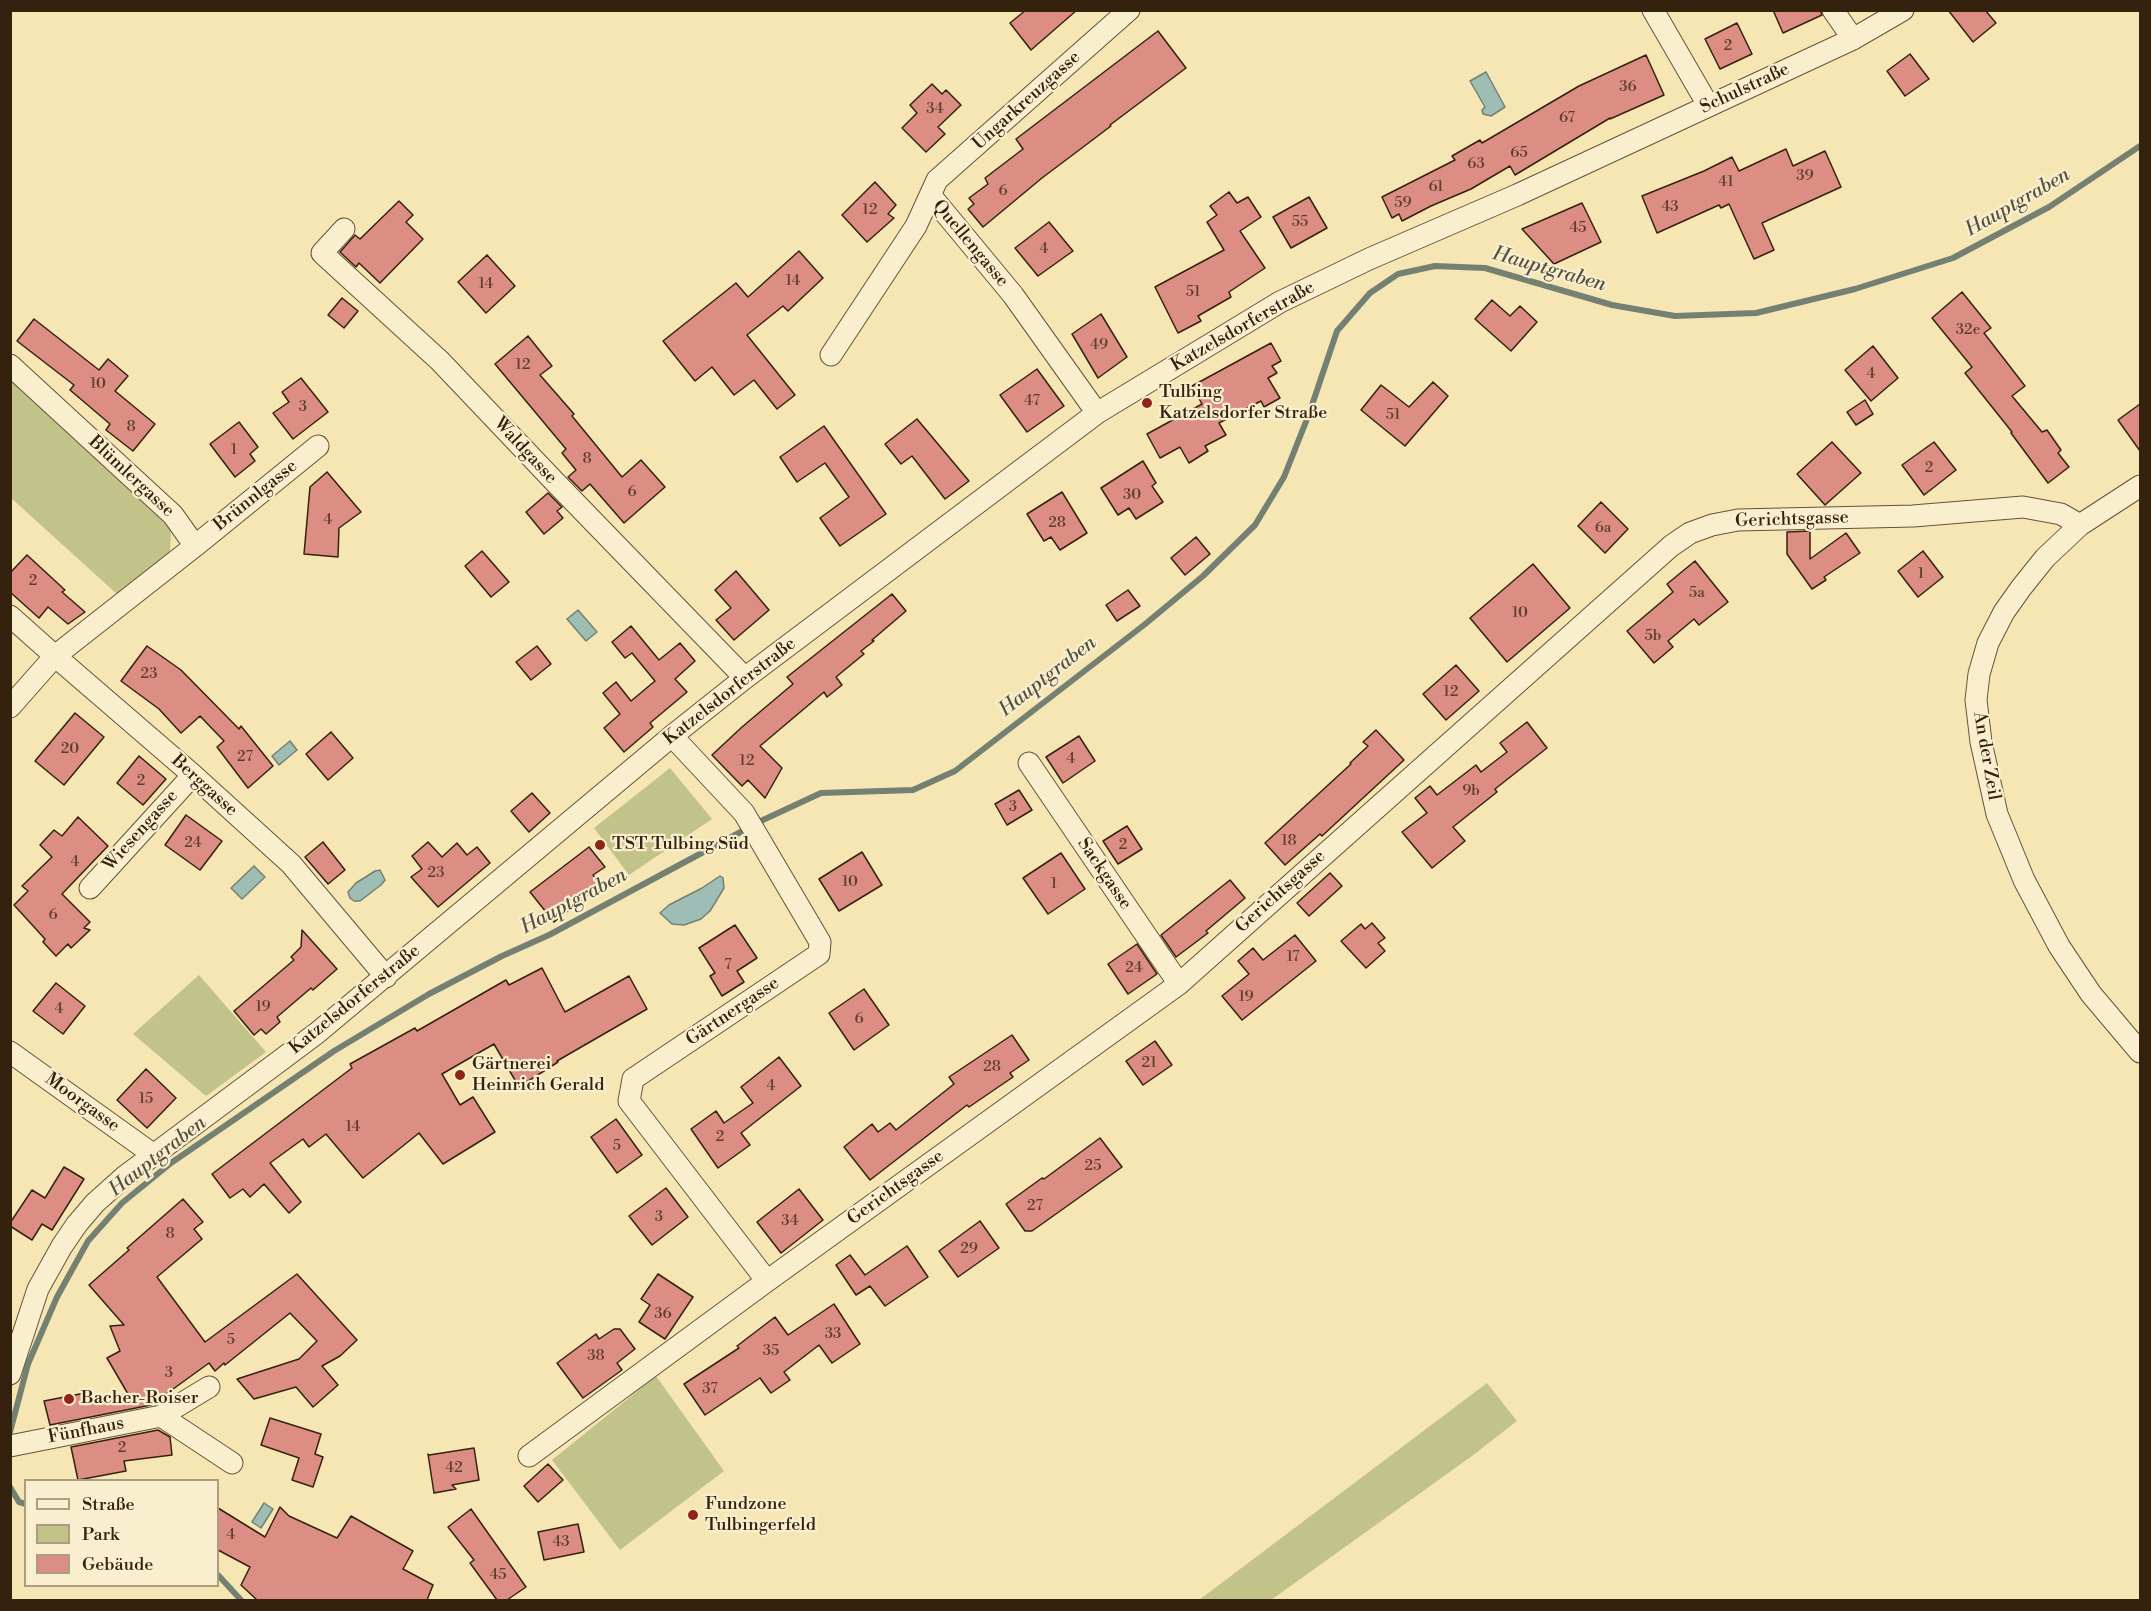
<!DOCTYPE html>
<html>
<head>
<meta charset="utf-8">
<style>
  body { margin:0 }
  #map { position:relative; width:2151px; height:1611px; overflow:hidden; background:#f6e6b4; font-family:"Libre Bodoni",serif }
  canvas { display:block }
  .frame { position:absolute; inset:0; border:12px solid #34220e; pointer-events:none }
  .legend { position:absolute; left:24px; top:1479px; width:195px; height:108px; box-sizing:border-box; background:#f9efce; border:2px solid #aa9d81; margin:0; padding:8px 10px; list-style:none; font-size:18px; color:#34220e }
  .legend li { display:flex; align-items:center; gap:12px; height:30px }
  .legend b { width:30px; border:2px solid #aa9d81 }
</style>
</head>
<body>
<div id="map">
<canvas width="2151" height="1611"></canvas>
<div class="frame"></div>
<ul class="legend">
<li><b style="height:8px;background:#f9efce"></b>Straße</li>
<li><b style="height:16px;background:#c2c389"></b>Park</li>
<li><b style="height:16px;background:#dc8e84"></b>Gebäude</li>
</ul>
</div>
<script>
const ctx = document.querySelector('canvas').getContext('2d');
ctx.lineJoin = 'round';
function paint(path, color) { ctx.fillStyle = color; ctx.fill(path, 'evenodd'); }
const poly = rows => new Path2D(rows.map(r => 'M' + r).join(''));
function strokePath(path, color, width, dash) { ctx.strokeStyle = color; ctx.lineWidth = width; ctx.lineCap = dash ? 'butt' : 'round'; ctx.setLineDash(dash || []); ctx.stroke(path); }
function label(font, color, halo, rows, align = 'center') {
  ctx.font = font + ' "Libre Bodoni",serif'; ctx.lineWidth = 4.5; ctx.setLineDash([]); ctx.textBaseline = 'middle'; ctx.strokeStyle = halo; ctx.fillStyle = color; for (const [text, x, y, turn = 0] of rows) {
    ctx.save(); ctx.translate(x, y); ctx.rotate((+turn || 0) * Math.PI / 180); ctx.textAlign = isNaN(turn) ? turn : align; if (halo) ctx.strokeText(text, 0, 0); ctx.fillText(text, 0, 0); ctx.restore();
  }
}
paint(poly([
  [11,373,162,513,171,531,170,551,157,566,118,595,11,498],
  [670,768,712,819,629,875,594,828],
  [199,975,266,1052,206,1096,133,1034],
  [656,1376,724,1471,620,1550,552,1460],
  [1487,1383,1517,1421,1472,1456,1271,1600,1199,1600]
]), '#c2c389');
const water = poly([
  [1486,72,1505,107,1491,116,1483,114,1482,110,1485,107,1470,81,1486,72],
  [578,610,597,632,586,641,567,619,578,610],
  [290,741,297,750,279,765,272,756,290,741],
  [254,866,265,877,242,899,231,888,254,866],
  [380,870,385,880,381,885,360,901,354,901,350,898,348,892,356,883,375,871,380,870],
  [720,876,723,878,724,888,710,911,701,919,684,925,672,924,660,913,669,905,702,888,720,876],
  [264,1503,273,1509,261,1528,252,1522,264,1503]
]);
paint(water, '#9ebeb5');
strokePath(water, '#748072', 1.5);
strokePath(poly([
  [10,1432,28,1364,57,1297,88,1241,122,1203,171,1163,334,1051,429,994,502,956,549,935,763,820,821,793,913,790,955,771,1144,625,1203,576,1255,525,1284,477,1309,414,1337,331,1370,293,1398,274,1435,266,1485,268,1612,305,1675,316,1756,313,1855,289,1953,258,2049,207,2140,146],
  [10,1487,19,1502,26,1504],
  [218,1575,241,1600]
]), '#748072', 6);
const building = poly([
  [1026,10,1077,10,1031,50,1010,23,1026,10],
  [1773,10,1820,10,1822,15,1783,33,1773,10],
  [1948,10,1985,10,1996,23,1973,42,1948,10],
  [1737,23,1752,54,1720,69,1705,39,1737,23],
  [1158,31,1186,68,1110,125,1111,126,1042,178,983,227,968,209,974,204,969,198,988,184,985,178,1023,149,1016,139,1158,31],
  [1910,54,1929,79,1905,96,1887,71,1910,54],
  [1646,55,1664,95,1610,119,1610,118,1515,175,1510,166,1471,189,1431,206,1402,221,1399,214,1392,218,1382,197,1455,160,1452,156,1480,140,1482,143,1579,86,1646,55],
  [932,84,942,94,946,90,961,105,938,127,945,134,926,152,902,128,917,113,910,105,932,84],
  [1786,149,1793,166,1825,151,1841,187,1762,223,1774,250,1754,259,1729,204,1721,208,1719,205,1657,233,1642,196,1704,171,1732,157,1739,171,1786,149],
  [875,182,896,205,888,214,894,218,867,242,842,215,875,182],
  [1229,192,1237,203,1248,197,1261,217,1240,231,1265,268,1229,292,1231,297,1198,316,1201,321,1178,333,1155,287,1224,250,1207,222,1217,215,1210,206,1229,192],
  [1309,197,1327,228,1291,248,1273,217,1309,197],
  [399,201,413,215,406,222,423,239,380,283,359,263,356,267,340,252,355,235,360,239,399,201],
  [1582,203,1601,242,1554,264,1522,229,1582,203],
  [1049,222,1073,251,1038,276,1015,248,1049,222],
  [799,251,823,278,788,311,783,306,747,335,795,395,777,409,754,380,734,395,712,367,695,381,663,341,736,283,748,297,799,251],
  [487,255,515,286,486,313,458,282,487,255],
  [1962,292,1991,328,1984,333,2025,386,2012,396,2042,432,2047,430,2061,450,2058,453,2069,467,2048,483,2011,433,2012,432,1965,373,1972,367,1932,318,1962,292],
  [342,298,358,311,344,328,328,315,342,298],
  [1492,300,1510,316,1520,306,1537,322,1511,351,1475,319,1492,300],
  [1101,314,1127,357,1098,378,1072,334,1101,314],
  [34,319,99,370,108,359,128,376,115,391,155,424,133,451,106,430,110,424,70,390,74,385,17,341,34,319],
  [528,336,552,366,540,375,574,414,572,416,622,477,641,460,665,487,624,523,590,484,582,491,568,477,576,470,562,453,566,449,495,364,528,336],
  [1271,343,1281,361,1272,366,1277,373,1268,378,1280,398,1264,407,1261,401,1219,423,1226,435,1205,446,1208,451,1189,463,1180,447,1160,458,1147,434,1202,404,1192,386,1271,343],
  [1873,346,1898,378,1871,401,1845,370,1873,346],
  [1037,369,1064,406,1027,432,1000,395,1037,369],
  [301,378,328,412,293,439,273,413,289,402,282,392,301,378],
  [1433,382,1448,396,1405,446,1361,410,1381,385,1409,407,1433,382],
  [1865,400,1873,414,1856,425,1847,412,1865,400],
  [2140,404,2140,451,2118,420,2140,404],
  [917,419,969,481,945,499,912,456,901,464,885,444,917,419],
  [239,422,258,447,250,454,255,461,235,477,210,444,239,422],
  [824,426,886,514,840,546,820,518,849,497,825,463,797,482,780,457,824,426],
  [1832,442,1861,473,1825,505,1797,474,1832,442],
  [1934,442,1956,470,1924,495,1902,465,1934,442],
  [1143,461,1156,483,1152,486,1163,502,1136,519,1129,508,1118,515,1101,488,1143,461],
  [327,472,361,512,339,528,338,557,304,554,310,487,327,472],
  [1062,492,1087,533,1060,550,1051,537,1044,541,1027,514,1062,492],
  [548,493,562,507,557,511,563,518,544,534,526,512,548,493],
  [1601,502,1628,529,1605,553,1578,526,1601,502],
  [1810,531,1810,559,1846,533,1860,553,1824,577,1826,580,1812,589,1787,554,1787,532,1810,531],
  [1196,537,1210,554,1185,575,1171,558,1196,537],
  [482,551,509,582,491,597,465,566,482,551],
  [1923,551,1943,577,1918,597,1898,571,1923,551],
  [27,555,65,590,62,592,85,612,68,624,48,607,39,618,10,592,10,573,27,555],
  [1695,561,1728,602,1699,625,1694,619,1668,641,1673,647,1654,663,1627,631,1673,592,1667,584,1695,561],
  [1533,564,1570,608,1507,662,1470,618,1533,564],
  [736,571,769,610,734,640,716,620,731,608,715,590,736,571],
  [1128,590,1140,606,1117,621,1106,605,1128,590],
  [892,594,906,611,872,640,874,641,861,651,864,654,836,677,842,685,827,697,824,692,760,746,782,768,765,798,748,780,742,786,712,755,742,727,793,684,787,677,892,594],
  [631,626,659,660,680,643,695,661,675,679,687,692,650,723,653,727,624,752,604,728,620,714,603,693,616,682,631,701,655,681,632,653,625,658,612,642,631,626],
  [147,646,181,670,239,729,241,726,273,766,248,788,217,747,224,741,200,716,181,733,159,709,121,681,147,646],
  [537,646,551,664,531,680,516,662,537,646],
  [1456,665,1479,691,1446,720,1423,694,1456,665],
  [75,713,104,737,64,785,35,761,75,713],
  [1527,722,1547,748,1495,789,1497,792,1453,827,1465,841,1432,868,1402,832,1427,813,1415,798,1430,786,1437,795,1476,765,1481,772,1507,752,1500,743,1527,722],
  [1376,730,1404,760,1322,836,1320,834,1285,865,1265,843,1351,764,1350,763,1368,746,1363,742,1376,730],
  [331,732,353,758,328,780,306,754,331,732],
  [1079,736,1095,761,1063,783,1046,757,1079,736],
  [139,756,166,779,143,805,117,783,139,756],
  [1019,790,1032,810,1007,825,995,804,1019,790],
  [532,793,550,813,529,832,511,811,532,793],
  [186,815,222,841,200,870,165,845,186,815],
  [78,817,108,846,62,894,90,922,84,928,90,930,71,948,68,944,56,956,43,942,45,939,14,905,28,891,22,886,52,857,40,845,54,830,62,836,78,817],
  [1127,826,1142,849,1118,864,1103,841,1127,826],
  [323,842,345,870,328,884,305,857,323,842],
  [428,842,442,857,457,843,467,855,477,847,490,863,438,907,411,877,422,869,412,856,428,842],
  [589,847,605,867,593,875,601,885,554,922,530,892,589,847],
  [862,852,882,885,839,911,819,879,862,852],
  [1061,853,1085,889,1048,914,1023,878,1061,853],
  [1330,873,1342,886,1309,916,1297,903,1330,873],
  [1230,880,1245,898,1206,931,1208,933,1176,957,1161,935,1230,880],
  [1372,923,1385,938,1378,943,1385,951,1366,968,1341,941,1361,924,1365,929,1372,923],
  [735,925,757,958,737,971,744,982,722,996,710,976,715,973,699,948,735,925],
  [302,930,337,969,313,990,311,988,277,1017,280,1022,266,1034,261,1029,254,1035,234,1011,294,960,291,957,301,947,302,930],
  [1295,935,1316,961,1242,1020,1222,996,1249,974,1238,961,1253,948,1263,960,1295,935],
  [1137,944,1157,974,1128,994,1108,964,1137,944],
  [542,968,565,1012,629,976,647,1009,557,1061,558,1062,519,1087,494,1044,442,1074,460,1105,473,1097,495,1132,443,1164,419,1133,363,1178,326,1134,309,1147,303,1139,270,1163,301,1202,289,1213,264,1184,250,1197,243,1189,230,1198,212,1174,352,1068,350,1064,415,1028,417,1031,506,980,509,985,542,968],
  [56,983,85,1006,63,1034,33,1011,56,983],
  [864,989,889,1025,854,1050,829,1013,864,989],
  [1012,1035,1029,1060,1010,1073,1013,1077,969,1107,967,1105,870,1180,844,1147,872,1124,878,1132,890,1123,896,1130,954,1084,949,1077,1012,1035],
  [1155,1041,1172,1065,1143,1085,1126,1061,1155,1041],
  [779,1057,801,1086,741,1133,750,1145,718,1168,691,1129,716,1111,724,1123,753,1103,741,1087,779,1057],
  [146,1069,176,1098,147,1128,117,1100,146,1069],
  [616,1119,642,1155,617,1173,591,1137,616,1119],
  [1100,1138,1122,1167,1032,1231,1025,1231,1006,1204,1042,1178,1044,1179,1100,1138],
  [64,1167,84,1179,52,1230,42,1224,32,1240,10,1226,10,1223,32,1190,45,1198,64,1167],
  [666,1188,688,1217,652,1245,629,1216,666,1188],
  [799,1189,823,1220,781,1253,757,1222,799,1189],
  [183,1199,203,1222,194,1229,202,1239,157,1277,205,1342,297,1274,357,1340,340,1356,322,1366,338,1385,313,1407,296,1387,254,1399,237,1379,299,1359,317,1341,290,1313,225,1365,224,1363,215,1371,209,1363,151,1405,50,1425,44,1401,85,1393,86,1403,128,1394,107,1358,120,1351,110,1326,124,1325,89,1285,129,1250,127,1248,183,1199],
  [980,1221,999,1248,958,1277,939,1251,980,1221],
  [907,1246,928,1277,885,1306,870,1286,856,1295,836,1265,850,1255,865,1275,907,1246],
  [658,1274,693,1297,665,1339,639,1322,650,1305,641,1299,658,1274],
  [834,1304,860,1344,832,1363,819,1345,784,1372,790,1380,771,1393,760,1378,705,1415,684,1384,739,1348,737,1346,775,1317,788,1335,834,1304],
  [614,1329,620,1329,635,1349,617,1363,622,1370,583,1398,557,1363,596,1334,599,1339,614,1329],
  [270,1418,321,1434,315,1454,323,1457,313,1487,292,1480,299,1458,261,1445,270,1418],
  [158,1430,170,1437,172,1455,124,1461,126,1471,78,1480,71,1447,158,1430],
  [474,1448,479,1480,452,1485,456,1489,434,1493,428,1454,429,1455,474,1448],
  [548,1464,563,1480,538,1502,524,1486,548,1464],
  [280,1507,289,1516,337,1538,351,1516,413,1551,403,1569,433,1585,427,1600,257,1600,241,1585,250,1567,218,1550,218,1508,265,1537,280,1507],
  [471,1509,526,1587,507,1600,497,1600,470,1563,474,1560,448,1527,471,1509],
  [578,1524,584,1552,544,1560,538,1532,578,1524]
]);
paint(building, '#dc8e84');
strokePath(building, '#34220e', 1.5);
const minor = poly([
  [1653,10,1708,105],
  [1833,10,1853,39],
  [931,196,1013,295,1097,413],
  [344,229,322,253,440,361,554,481,745,678],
  [831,355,916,226,937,180,1129,10],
  [10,365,173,515,195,546,55,656,10,616],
  [2140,486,2080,525,2045,558,2021,588,2004,612,1988,643,1979,674,1976,700,1981,742,1997,814,2024,880,2059,946,2091,994,2140,1052],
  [195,546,318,446],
  [10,707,55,656,193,775,291,864,386,977],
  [672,736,744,813,820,942,819,954,633,1079,629,1101,767,1281],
  [1029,763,1179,984],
  [90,888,193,775],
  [10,1052,154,1155],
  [10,1374,38,1289,62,1246,77,1224,95,1203,124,1177,317,1033,672,736,745,678,1097,413,1280,302,1369,259,1517,195,1853,39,1903,10],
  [161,1416,232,1463],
  [10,1446,161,1416,209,1387],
  [529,1456,767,1281,1179,984,1671,546,1690,533,1712,525,1738,520,1913,516,2023,507,2061,514,2080,525]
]);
strokePath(minor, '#645338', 23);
strokePath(minor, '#f9efce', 21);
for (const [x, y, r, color] of [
  [1147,403,6,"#8f2418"],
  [600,845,6,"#8f2418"],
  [460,1075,6,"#8f2418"],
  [69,1399,6,"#8f2418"],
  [693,1515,6,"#8f2418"]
]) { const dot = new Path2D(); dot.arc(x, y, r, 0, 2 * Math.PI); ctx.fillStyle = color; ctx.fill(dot); strokePath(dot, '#f9efce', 2); }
label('15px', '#5e3d2c', null, [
  ["2",1728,46],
  ["36",1628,87],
  ["34",935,109],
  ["67",1567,118],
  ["65",1519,153],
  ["63",1476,164],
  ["39",1805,176],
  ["41",1726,182],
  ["61",1436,187],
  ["6",1003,191],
  ["59",1403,203],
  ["43",1670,207],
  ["12",870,210],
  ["55",1300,222],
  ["45",1578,228],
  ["4",1044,249],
  ["14",793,281],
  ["14",486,284],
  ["51",1193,292],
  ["32e",1968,330],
  ["49",1099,345],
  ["12",523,365],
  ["4",1871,374],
  ["10",98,384],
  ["47",1032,401],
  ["3",303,407],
  ["51",1393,415],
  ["8",131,427],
  ["1",234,450],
  ["8",587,459],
  ["2",1929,468],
  ["6",632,492],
  ["30",1132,495],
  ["4",328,520],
  ["28",1057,523],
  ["6a",1603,528],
  ["1",1921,574],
  ["2",33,581],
  ["5a",1697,593],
  ["10",1520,613],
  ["5b",1653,636],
  ["23",149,674],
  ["12",1451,692],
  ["20",70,749],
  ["27",245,757],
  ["4",1071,759],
  ["12",747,761],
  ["2",141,781],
  ["9b",1471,791],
  ["3",1013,807],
  ["18",1289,841],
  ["24",193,843],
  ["2",1123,845],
  ["4",75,862],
  ["23",436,873],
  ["10",850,882],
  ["1",1054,884],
  ["6",53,915],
  ["17",1293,957],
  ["7",728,965],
  ["24",1134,968],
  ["19",1246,997],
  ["19",263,1007],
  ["4",59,1009],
  ["6",859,1019],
  ["21",1149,1063],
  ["28",992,1067],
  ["4",771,1086],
  ["15",146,1099],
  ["14",353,1127],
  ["2",720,1137],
  ["5",617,1146],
  ["25",1093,1166],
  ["27",1035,1206],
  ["3",659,1217],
  ["34",790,1221],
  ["8",170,1234],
  ["29",969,1249],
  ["36",663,1314],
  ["33",833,1334],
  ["5",231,1340],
  ["35",771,1351],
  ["38",596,1356],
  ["3",169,1373],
  ["37",710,1389],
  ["2",122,1448],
  ["42",454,1468],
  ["4",231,1535],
  ["43",561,1542],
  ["45",498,1575]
]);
label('18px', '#34220e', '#f9efce', [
  ["Schulstraße",1745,89,-25],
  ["Ungarkreuzgasse",1027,101,-42],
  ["Quellengasse",970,244,50],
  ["Katzelsdorferstraße",1243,327,-30],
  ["Waldgasse",525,451,47],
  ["Blümlergasse",131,477,43],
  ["Brünnlgasse",256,496,-39],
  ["Gerichtsgasse",1792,520,-2],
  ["Katzelsdorferstraße",730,692,-38],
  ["An der Zeil",1986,756,80],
  ["Berggasse",204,786,42],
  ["Wiesengasse",141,831,-48],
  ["Sackgasse",1104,874,56],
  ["Gerichtsgasse",1281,892,-42],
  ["Katzelsdorferstraße",355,1000,-39],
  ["Gärtnergasse",733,1012,-34],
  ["Moorgasse",82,1103,36],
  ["Gerichtsgasse",896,1188,-36],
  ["Fünfhaus",86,1431,-11]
]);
label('18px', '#34220e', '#f9efce', [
  ["Tulbing",1159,393],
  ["Katzelsdorfer Straße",1159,414],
  ["TST Tulbing Süd",612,845],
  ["Gärtnerei",472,1065],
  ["Heinrich Gerald",472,1086],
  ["Bacher-Roiser",81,1399],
  ["Fundzone",705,1505],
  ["Tulbingerfeld",705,1526]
], 'left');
label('italic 20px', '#545140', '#f9efce', [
  ["Hauptgraben",2018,203,-30],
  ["Hauptgraben",1549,270,16],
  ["Hauptgraben",1048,677,-38],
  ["Hauptgraben",574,902,-28],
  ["Hauptgraben",158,1157,-38]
]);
</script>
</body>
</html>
